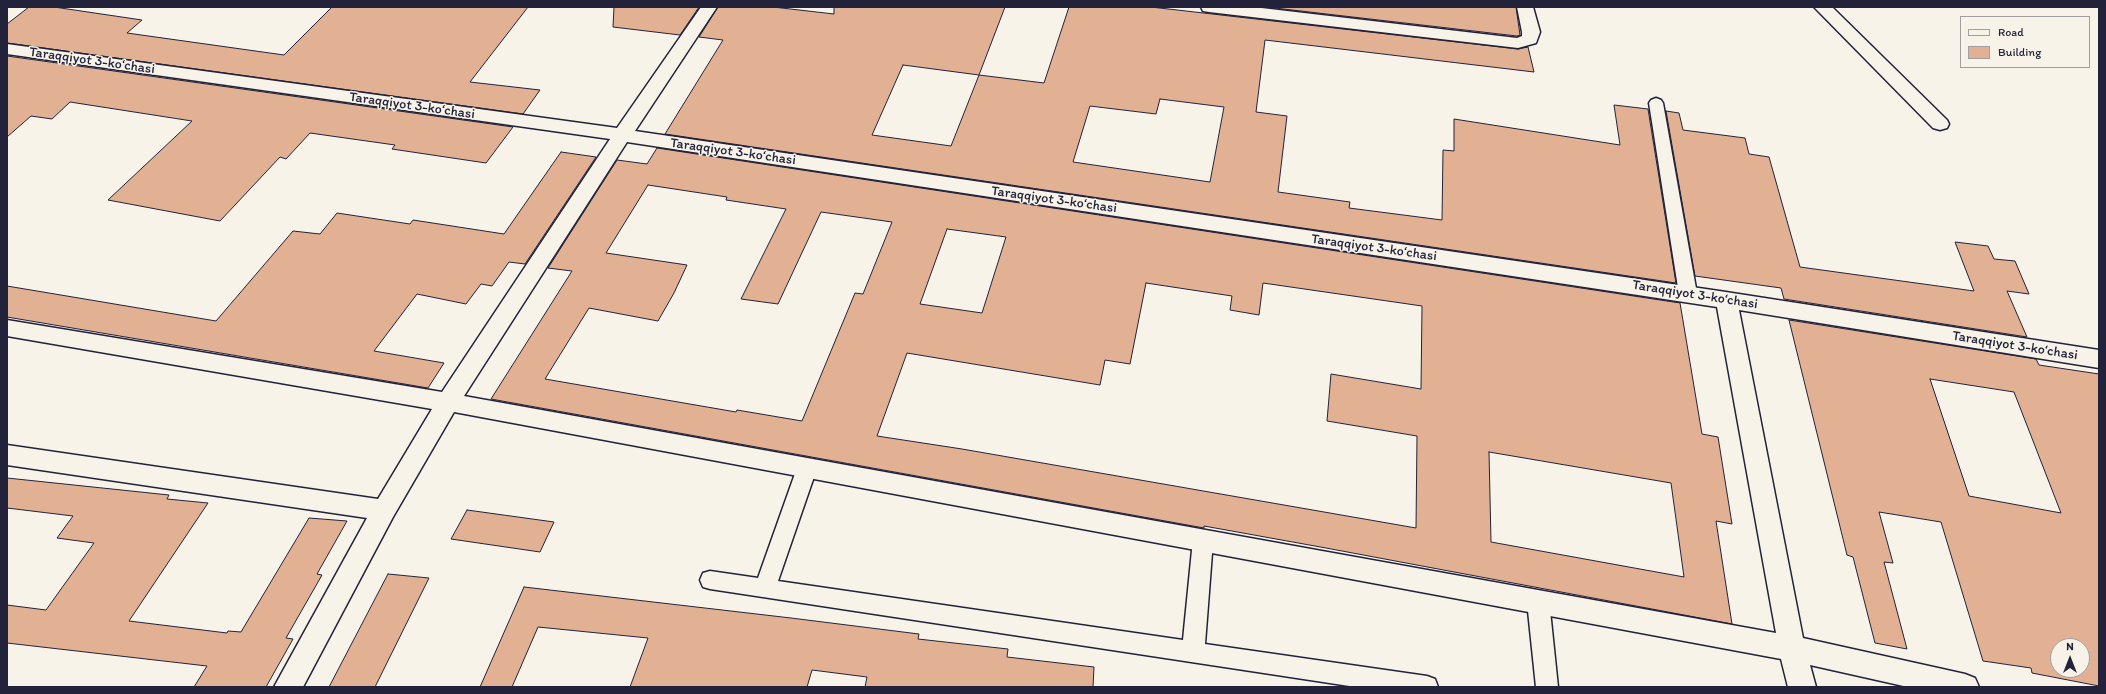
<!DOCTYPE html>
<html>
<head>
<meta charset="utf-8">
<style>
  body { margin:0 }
  #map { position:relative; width:2106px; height:694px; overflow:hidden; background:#f7f3e8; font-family:Itim,sans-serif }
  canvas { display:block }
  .frame { position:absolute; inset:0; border:8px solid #22223b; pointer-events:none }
  .legend { position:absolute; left:1960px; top:16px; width:130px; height:52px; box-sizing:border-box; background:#f7f3e8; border:1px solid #a29fa3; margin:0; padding:5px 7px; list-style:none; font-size:12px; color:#22223b }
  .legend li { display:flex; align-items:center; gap:8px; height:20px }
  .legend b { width:20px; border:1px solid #a29fa3 }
  .north { position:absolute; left:2050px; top:638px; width:40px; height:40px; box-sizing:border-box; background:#f7f3e8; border:1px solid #a29fa3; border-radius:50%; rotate:0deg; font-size:11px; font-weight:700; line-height:16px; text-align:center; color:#22223b }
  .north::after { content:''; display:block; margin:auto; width:14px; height:18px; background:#22223b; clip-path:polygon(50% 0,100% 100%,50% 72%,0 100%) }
</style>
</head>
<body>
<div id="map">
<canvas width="2106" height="694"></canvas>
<div class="frame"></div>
<ul class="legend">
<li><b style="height:5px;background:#f7f3e8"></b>Road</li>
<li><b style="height:11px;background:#e2b193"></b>Building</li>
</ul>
<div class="north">N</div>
</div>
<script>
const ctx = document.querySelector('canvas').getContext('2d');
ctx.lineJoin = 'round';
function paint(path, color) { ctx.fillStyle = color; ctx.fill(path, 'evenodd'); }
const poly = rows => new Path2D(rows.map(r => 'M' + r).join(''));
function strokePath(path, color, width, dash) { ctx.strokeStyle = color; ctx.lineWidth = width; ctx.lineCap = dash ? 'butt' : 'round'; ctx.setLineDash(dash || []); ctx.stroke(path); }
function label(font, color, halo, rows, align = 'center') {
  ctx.font = font + ' Itim,sans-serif'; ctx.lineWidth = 3; ctx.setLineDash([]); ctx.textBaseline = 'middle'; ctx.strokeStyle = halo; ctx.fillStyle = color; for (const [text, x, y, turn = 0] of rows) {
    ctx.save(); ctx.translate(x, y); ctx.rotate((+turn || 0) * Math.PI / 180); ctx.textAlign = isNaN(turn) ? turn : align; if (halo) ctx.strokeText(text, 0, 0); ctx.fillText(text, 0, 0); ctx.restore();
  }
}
const building = poly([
  [29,7,54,7,142,20,127,33,284,55,332,7,528,7,470,82,540,90,523,114,7,43,7,24,29,7],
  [614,7,699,7,680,35,613,27,614,7],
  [718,7,773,7,834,14,834,7,1005,7,979,75,1044,83,1069,7,1151,7,1518,49,1528,47,1534,72,1265,40,1256,112,1287,116,1278,192,1350,202,1349,208,1442,220,1443,150,1454,151,1454,119,1620,145,1614,105,1648,109,1676,283,665,134,723,40,699,37,718,7],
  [903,65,979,75,951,146,872,135,903,65],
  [1160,99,1224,107,1210,182,1073,162,1090,106,1156,114,1160,99],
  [1266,7,1516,7,1520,35,1517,36,1266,7],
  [7,56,513,127,486,163,392,149,395,145,310,133,286,159,280,157,220,221,108,200,192,121,70,102,52,119,31,116,7,137,7,56],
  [1666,111,1679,113,1683,130,1745,138,1749,154,1769,157,1800,267,1974,291,1955,242,1988,246,1994,259,2015,261,2029,294,2007,291,2027,337,1784,299,1781,288,1695,276,1666,111],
  [657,148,1680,303,1702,434,1718,437,1732,524,1716,521,1732,624,1326,548,1204,526,1204,528,491,399,572,271,548,268,617,160,647,164,657,148],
  [648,185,727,197,726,200,786,209,741,299,778,304,821,212,892,222,863,294,855,293,802,421,737,410,736,412,545,379,589,308,658,321,674,293,687,265,606,253,648,185],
  [947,229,1006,237,982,313,920,304,947,229],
  [1146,283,1232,296,1230,310,1259,315,1263,283,1422,306,1421,389,1331,374,1327,421,1417,436,1416,528,962,449,877,436,907,353,1100,385,1105,360,1130,364,1146,283],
  [1489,452,1671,483,1684,577,1491,542,1489,452],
  [561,152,596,157,525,264,509,262,492,286,481,284,466,304,417,294,374,351,444,363,428,388,7,317,7,286,216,321,293,231,320,234,337,213,410,224,413,220,504,234,561,152],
  [1789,320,2036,359,2039,365,2099,374,2099,686,2032,673,2031,668,1983,661,1941,522,1879,512,1893,563,1884,562,1907,649,1875,643,1853,557,1847,555,1789,320],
  [1930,379,2014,392,2061,513,1969,496,1930,379],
  [2058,646,2082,646,2082,670,2058,670,2058,646],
  [7,478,169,495,167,499,208,503,129,621,227,633,228,631,241,632,309,518,347,521,317,574,322,575,286,638,293,639,266,687,194,687,207,666,7,643,7,605,46,610,94,543,57,538,73,516,7,508,7,478],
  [467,510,554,522,540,552,451,539,467,510],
  [388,574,429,578,375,687,329,687,388,574],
  [524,587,791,618,919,634,918,639,1008,649,1007,657,1094,667,1093,687,865,687,867,677,812,670,807,687,630,687,648,638,538,627,512,687,480,687,524,587]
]);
paint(building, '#e2b193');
strokePath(building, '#22223b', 1);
const service = poly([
  [1656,98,1661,100,1663,103,1697,294,1694,299,1688,300,1682,299,1679,294,1649,103,1651,100,1656,98],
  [807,460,814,462,817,468,778,581,1183,640,1193,540,1196,534,1203,531,1210,534,1213,540,1205,644,1427,676,1435,679,1438,687,1356,687,710,589,703,587,700,580,703,573,710,571,758,578,797,468,800,462,807,460],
  [1538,591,1545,594,1549,601,1558,687,1536,687,1527,601,1531,594,1538,591]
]);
const minor = poly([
  [701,7,717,7,635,131,1726,292,2099,350,2099,368,1739,310,1803,638,1965,674,1975,678,1979,687,1908,687,1810,665,1816,687,1788,687,1781,659,454,412,393,517,303,687,274,687,367,518,7,465,7,445,378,499,432,409,7,336,7,320,442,392,610,139,7,54,7,44,617,128,701,7],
  [627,142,1717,307,1776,633,464,396,627,142],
  [1201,7,1253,7,1517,38,1522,36,1522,32,1517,7,1533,7,1540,32,1536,43,1518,48,1209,12,1203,11,1201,7],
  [1814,7,1832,7,1947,120,1949,124,1947,128,1940,130,1933,128,1814,7]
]);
strokePath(service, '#22223b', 3);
strokePath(minor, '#22223b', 3);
paint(service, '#f7f3e8');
paint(minor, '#f7f3e8');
label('14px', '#22223b', '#f7f3e8', [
  ["Taraqqiyot 3-koʻchasi",92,61,8],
  ["Taraqqiyot 3-koʻchasi",412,106,8],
  ["Taraqqiyot 3-koʻchasi",733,152,8],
  ["Taraqqiyot 3-koʻchasi",1054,200,8],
  ["Taraqqiyot 3-koʻchasi",1374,248,8],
  ["Taraqqiyot 3-koʻchasi",1695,295,9],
  ["Taraqqiyot 3-koʻchasi",2015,346,9]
]);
</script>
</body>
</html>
